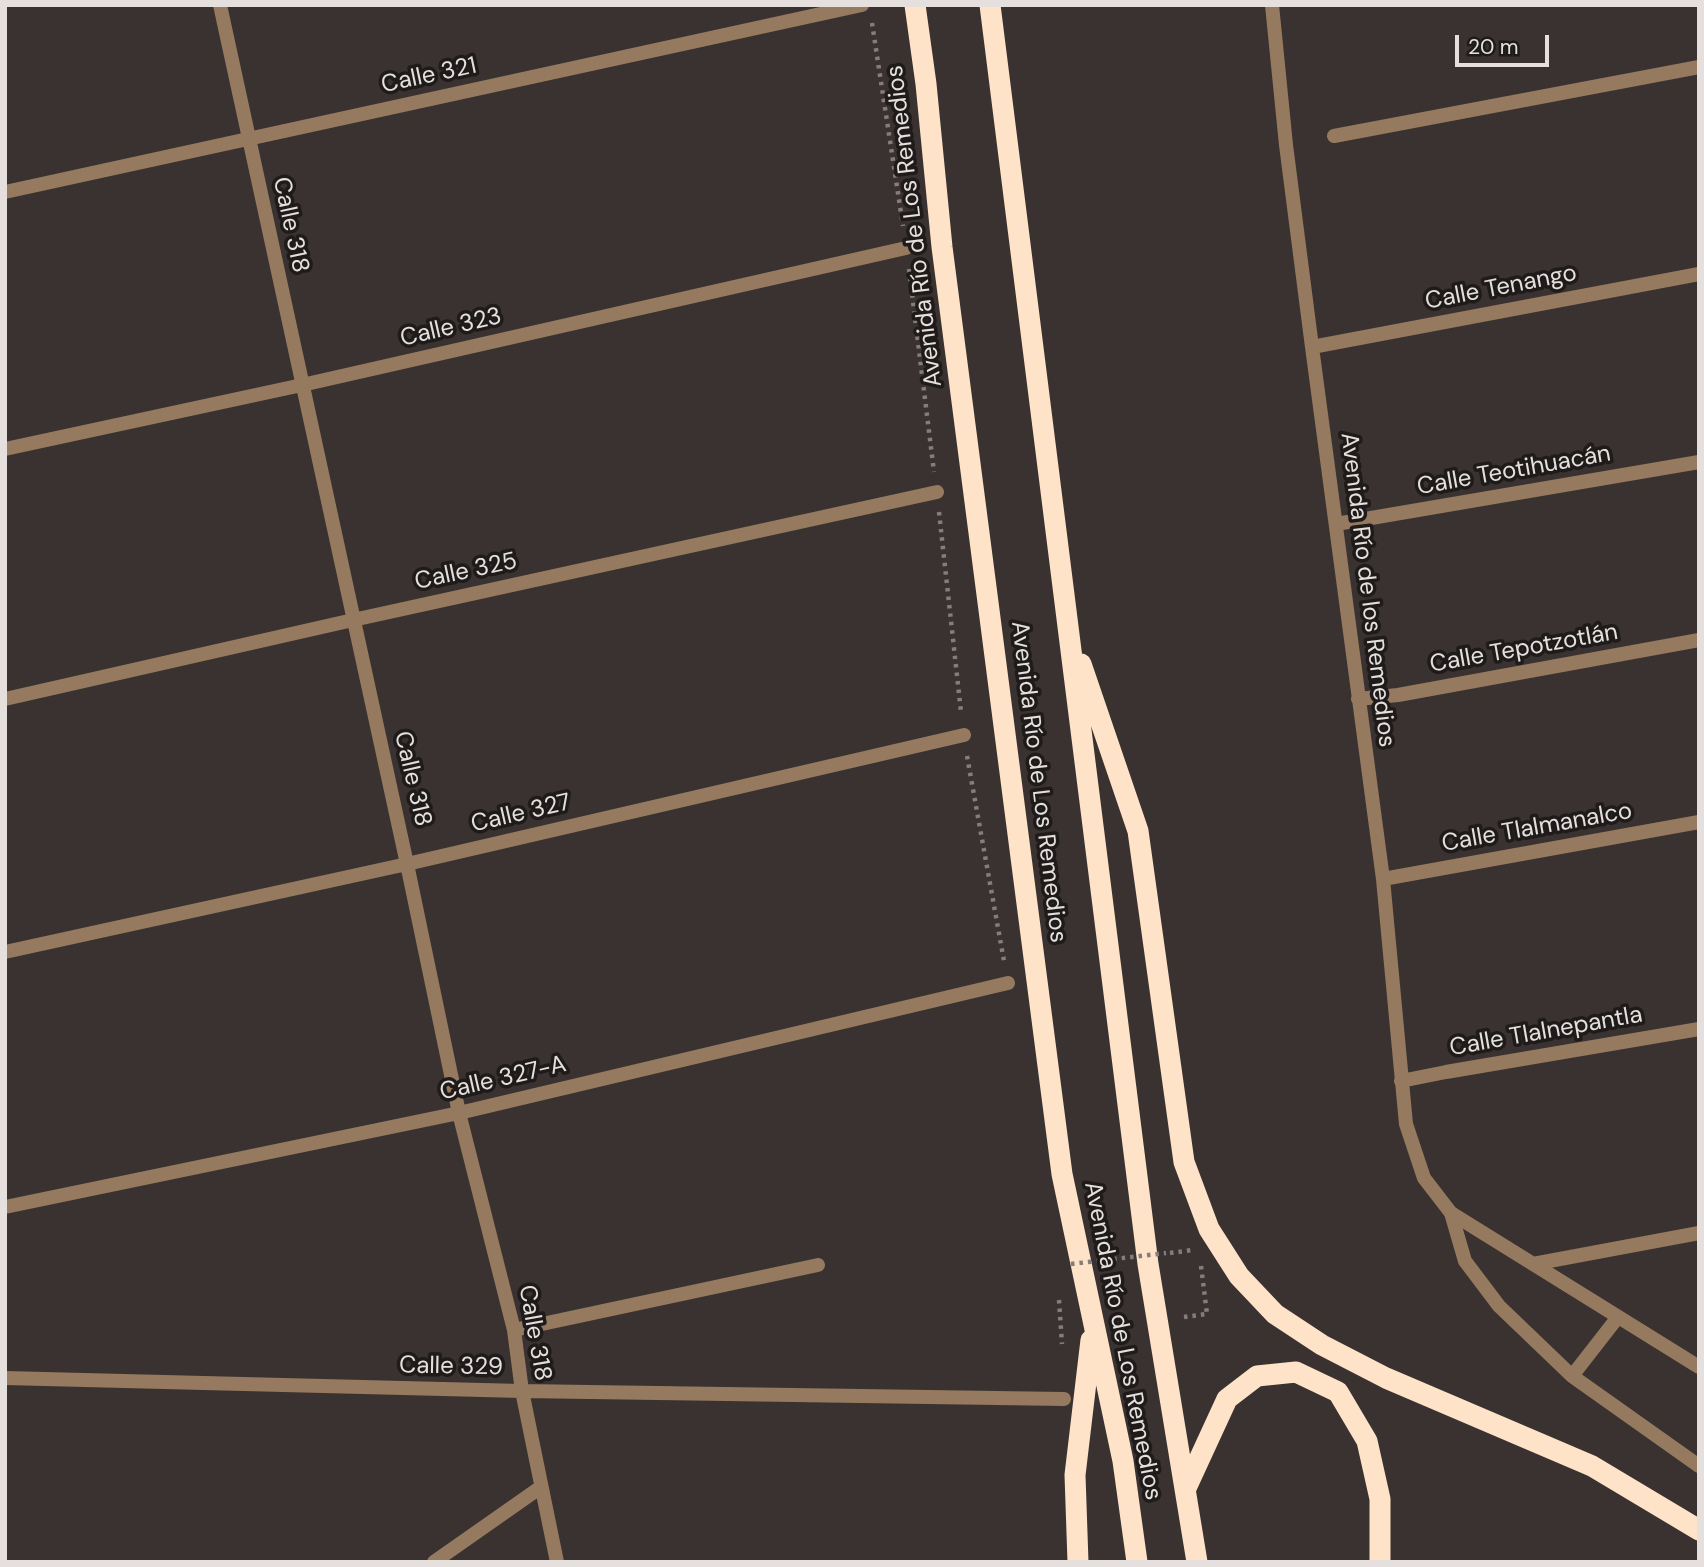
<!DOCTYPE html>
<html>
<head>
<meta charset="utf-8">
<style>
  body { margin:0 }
  #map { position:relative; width:1704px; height:1567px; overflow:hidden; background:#3a3230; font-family:"DM Sans",sans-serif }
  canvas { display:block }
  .frame { position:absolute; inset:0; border:7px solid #e5e0de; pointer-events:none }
  .scale { position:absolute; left:1455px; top:35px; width:94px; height:32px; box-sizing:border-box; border:4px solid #e5e0de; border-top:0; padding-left:9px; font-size:21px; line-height:24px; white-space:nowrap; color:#e5e0de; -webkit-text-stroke:5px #1e1b1a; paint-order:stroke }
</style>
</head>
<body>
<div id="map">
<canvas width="1704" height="1567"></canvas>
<div class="frame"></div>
<div class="scale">20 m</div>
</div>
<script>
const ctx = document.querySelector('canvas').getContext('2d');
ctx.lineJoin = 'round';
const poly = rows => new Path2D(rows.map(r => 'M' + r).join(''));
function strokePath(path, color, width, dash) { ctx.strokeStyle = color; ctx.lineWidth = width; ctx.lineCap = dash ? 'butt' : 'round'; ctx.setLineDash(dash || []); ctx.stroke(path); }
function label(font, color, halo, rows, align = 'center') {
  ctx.font = font + ' "DM Sans",sans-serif'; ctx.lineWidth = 7; ctx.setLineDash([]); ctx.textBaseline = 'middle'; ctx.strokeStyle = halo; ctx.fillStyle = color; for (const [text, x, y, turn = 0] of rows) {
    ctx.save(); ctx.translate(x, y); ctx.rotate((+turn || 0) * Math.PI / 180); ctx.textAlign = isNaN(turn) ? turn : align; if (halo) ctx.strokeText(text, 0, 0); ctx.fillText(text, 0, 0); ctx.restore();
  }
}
strokePath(poly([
  [872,23,903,226],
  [909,269,934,472],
  [939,512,961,712],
  [967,756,1004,961],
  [1170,1253,1193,1250],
  [1059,1300,1062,1344],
  [1184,1317,1207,1314,1201,1266]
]), '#847d7b', 4.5, [3.5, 5]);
strokePath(poly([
  [1451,1213,1465,1261,1499,1306,1572,1376,1699,1466],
  [1572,1376,1618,1317]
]), '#957a5f', 14);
strokePath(poly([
  [220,5,407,864,459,1113,514,1330,522,1391,557,1562],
  [1272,5,1286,145,1312,347,1383,879,1406,1124,1424,1178,1451,1213,1699,1367],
  [1334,136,1699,67],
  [5,192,862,5],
  [1312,347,1699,274],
  [5,449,302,385,906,248],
  [1336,524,1699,462],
  [5,699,353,620,937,492],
  [1358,699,1398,695,1699,640],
  [1383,879,1699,822],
  [5,952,407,864,964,735],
  [1401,1081,1446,1072,1699,1029],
  [5,1207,459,1113,1008,983],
  [1533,1264,1699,1233],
  [514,1330,818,1265],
  [5,1378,522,1391,1064,1399],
  [434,1562,541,1487]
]), '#957a5f', 14);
strokePath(poly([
  [915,5,926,84,942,247,1062,1174,1123,1461,1137,1562],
  [990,5,1148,1264,1197,1562],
  [1081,664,1138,831,1184,1162,1209,1229,1239,1276,1275,1314,1322,1345,1386,1378,1592,1466,1699,1530],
  [1186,1488,1227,1399,1257,1376,1296,1372,1338,1392,1367,1441,1380,1499,1380,1562],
  [1078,1562,1075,1475,1091,1340]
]), '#fee3c9', 21);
strokePath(poly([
  [1071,1264,1166,1253]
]), '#847d7b', 4.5, [3.5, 5]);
label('24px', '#e5e0de', '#1e1b1a', [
  ["Calle 321",429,76,-12],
  ["Calle 318",290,225,78],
  ["Avenida Río de Los Remedios",915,226,-97],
  ["Calle Tenango",1501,288,-11],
  ["Calle 323",451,328,-13],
  ["Calle Teotihuacán",1514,471,-10],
  ["Calle 325",466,572,-12],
  ["Avenida Río de los Remedios",1367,590,83],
  ["Calle Tepotzotlán",1524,649,-10],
  ["Calle 318",412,779,77],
  ["Avenida Río de Los Remedios",1038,782,83],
  ["Calle 327",521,814,-13],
  ["Calle Tlalmanalco",1537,828,-10],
  ["Calle Tlalnepantla",1546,1032,-10],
  ["Calle 327-A",503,1079,-13],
  ["Calle 318",534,1333,80],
  ["Avenida Río de Los Remedios",1122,1341,79],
  ["Calle 329",451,1367,1]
]);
</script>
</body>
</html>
